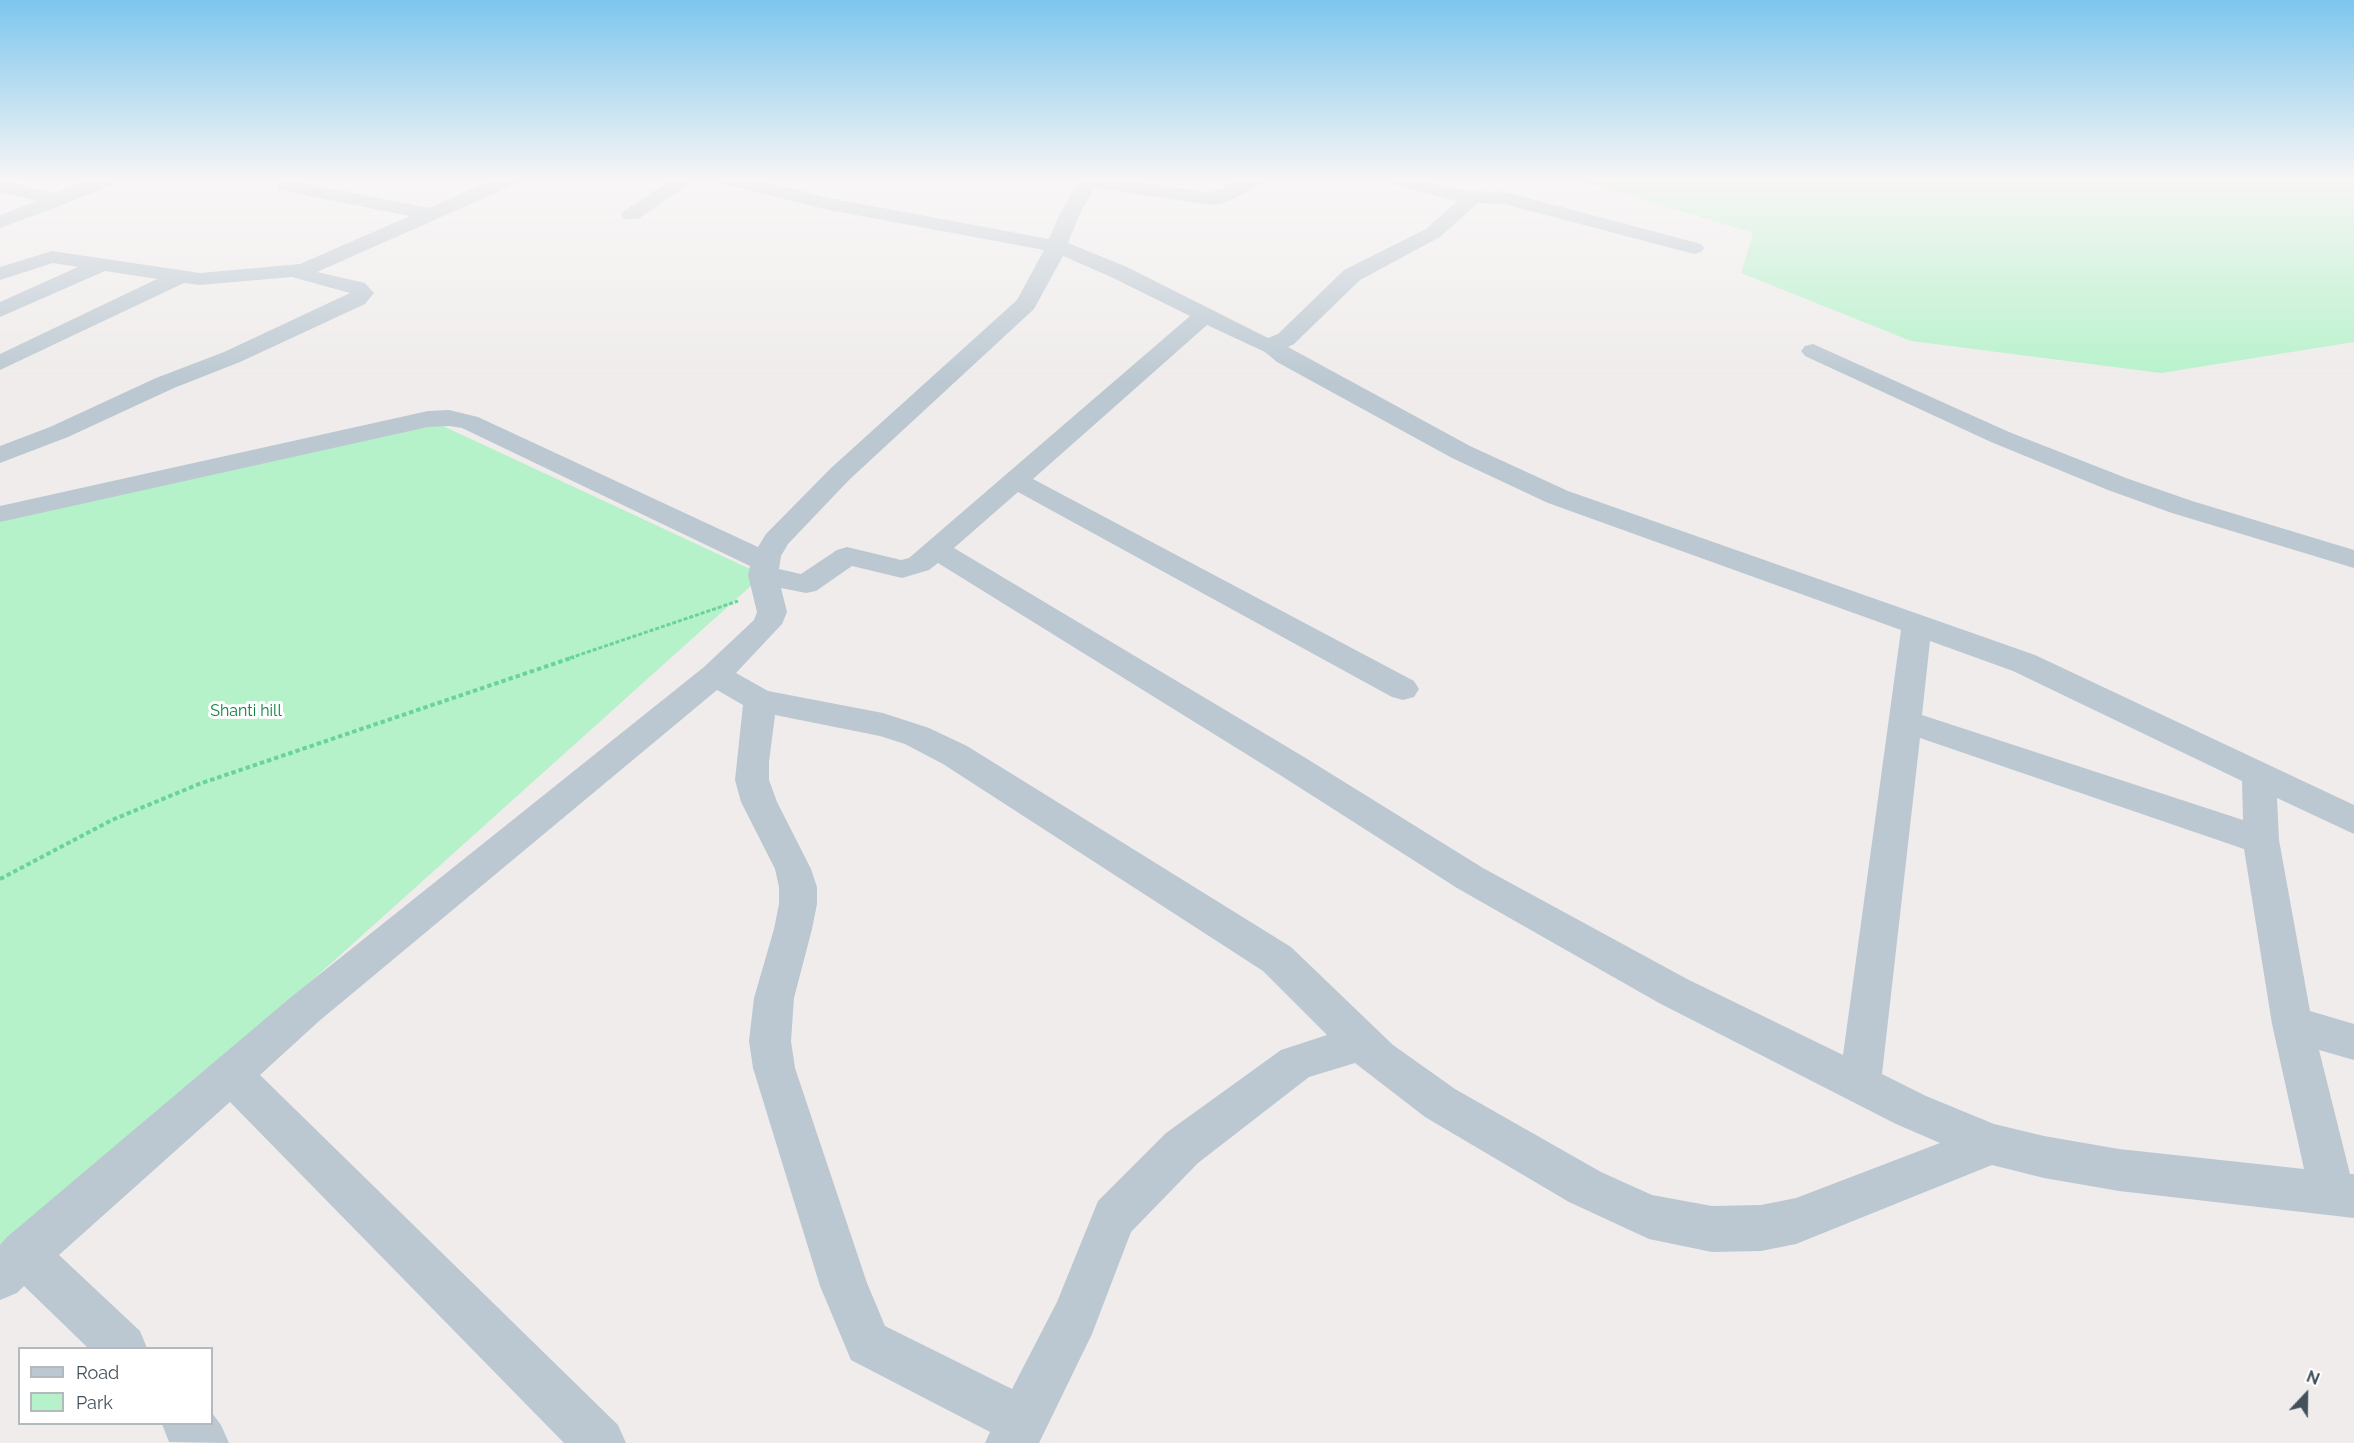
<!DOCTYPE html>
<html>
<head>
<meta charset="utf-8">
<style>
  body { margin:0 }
  #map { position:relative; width:2354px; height:1443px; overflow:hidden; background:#f0ecec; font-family:Raleway,sans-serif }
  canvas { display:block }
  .legend { position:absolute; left:18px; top:1347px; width:195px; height:78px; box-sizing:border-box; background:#fff; border:2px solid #b4b9bd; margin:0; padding:8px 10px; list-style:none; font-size:18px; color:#43515b }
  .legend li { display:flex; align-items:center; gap:12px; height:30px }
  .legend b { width:30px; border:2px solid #b4b9bd }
  .north { position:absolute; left:2276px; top:1365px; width:60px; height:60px; -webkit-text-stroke:4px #fff; paint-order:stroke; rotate:22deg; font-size:16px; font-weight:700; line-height:24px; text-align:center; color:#43515b }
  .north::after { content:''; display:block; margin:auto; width:21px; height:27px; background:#43515b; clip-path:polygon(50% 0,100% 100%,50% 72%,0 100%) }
</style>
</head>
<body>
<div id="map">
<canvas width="2354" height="1443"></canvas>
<ul class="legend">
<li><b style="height:8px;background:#bbc8d1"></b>Road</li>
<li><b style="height:16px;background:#b5f2ca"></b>Park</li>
</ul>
<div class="north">N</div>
</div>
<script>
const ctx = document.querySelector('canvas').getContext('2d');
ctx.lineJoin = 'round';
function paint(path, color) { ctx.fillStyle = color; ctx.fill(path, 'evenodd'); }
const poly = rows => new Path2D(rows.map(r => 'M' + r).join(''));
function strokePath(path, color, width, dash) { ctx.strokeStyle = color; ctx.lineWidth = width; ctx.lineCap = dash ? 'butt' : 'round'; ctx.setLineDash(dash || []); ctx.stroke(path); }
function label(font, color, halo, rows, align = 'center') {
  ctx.font = font + ' Raleway,sans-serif'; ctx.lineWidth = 6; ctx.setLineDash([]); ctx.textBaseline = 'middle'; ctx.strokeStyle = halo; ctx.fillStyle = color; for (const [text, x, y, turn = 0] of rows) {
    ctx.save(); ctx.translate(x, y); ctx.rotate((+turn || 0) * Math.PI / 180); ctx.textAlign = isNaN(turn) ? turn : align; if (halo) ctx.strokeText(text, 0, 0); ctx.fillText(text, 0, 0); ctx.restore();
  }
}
paint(poly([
  [1578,180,2354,180,2354,342,2161,373,1911,341,1741,273,1753,233],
  [428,419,763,575,0,1261,0,514]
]), '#b5f2ca');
strokePath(poly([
  [570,658,738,601]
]), '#6ad39a', 3, [4, 2]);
strokePath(poly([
  [0,879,112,820,199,784,574,657]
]), '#6ad39a', 4, [4.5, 3]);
paint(poly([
  [0,180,55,193,89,180,116,180,114,184,65,204,0,228,0,215,37,201,0,192,0,180],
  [287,180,429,208,492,180,518,180,516,184,317,272,365,283,374,293,365,304,240,362,174,388,68,437,0,463,0,446,50,427,156,378,224,352,350,293,292,277,200,285,184,283,0,370,0,354,157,279,105,271,0,317,0,302,78,267,53,263,0,280,0,267,52,251,200,273,300,264,410,216,279,190,276,186,279,182,287,180],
  [671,180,694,180,638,219,624,219,621,215,624,211,671,180],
  [720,180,755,180,829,198,1049,239,1061,211,1080,180,1124,180,1211,193,1240,180,1264,180,1262,184,1227,202,1211,205,1095,188,1081,211,1068,243,1127,267,1268,338,1278,334,1344,270,1426,229,1457,201,1390,184,1388,180,1421,180,1463,191,1505,192,1701,244,1704,248,1701,252,1694,254,1504,204,1478,203,1440,237,1360,280,1294,344,1288,347,1470,446,1568,491,2035,655,2354,805,2354,834,2277,798,2279,840,2310,1011,2354,1024,2354,1060,2319,1050,2350,1174,2354,1174,2354,1218,2119,1191,2044,1178,1992,1165,1796,1244,1761,1251,1712,1252,1649,1239,1569,1202,1425,1117,1355,1063,1309,1077,1198,1163,1131,1232,1092,1334,1039,1443,985,1443,990,1432,851,1360,820,1286,753,1068,749,1041,754,998,774,929,779,904,779,887,775,869,741,802,735,780,743,705,717,690,318,1022,260,1075,618,1425,626,1443,564,1443,230,1102,59,1255,140,1331,147,1348,88,1348,24,1286,17,1293,0,1300,0,1245,7,1237,290,998,704,667,754,620,757,612,748,575,750,566,462,428,449,426,428,427,0,522,0,506,428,411,449,410,478,417,758,547,766,534,831,468,1017,300,1044,250,829,210,722,184,720,180],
  [1063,256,1111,277,1190,316,909,558,901,560,847,547,837,550,801,574,779,569,781,556,788,544,849,480,1034,309,1063,256],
  [1207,325,1265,352,1277,362,1452,458,1548,503,1901,630,1843,1055,1687,979,1483,868,1304,757,954,548,1018,492,1392,697,1403,700,1414,697,1419,689,1414,681,1033,479,1207,325],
  [938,563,1280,775,1457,888,1659,1003,1896,1124,1940,1143,1796,1198,1761,1205,1712,1206,1652,1195,1601,1172,1455,1089,1393,1045,1291,947,967,746,929,728,883,713,768,691,736,673,782,624,787,612,781,588,806,593,816,591,852,566,902,578,929,570,938,563],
  [1930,641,2013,671,2242,781,2243,820,1922,715,1930,641],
  [775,715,880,736,905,744,943,764,1263,971,1327,1035,1281,1050,1166,1133,1098,1201,1057,1302,1012,1389,885,1326,867,1283,795,1068,791,1041,794,998,812,929,817,904,817,887,811,869,777,802,769,780,769,762,775,715],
  [1920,738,2244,849,2272,1024,2304,1169,2119,1149,2044,1136,1994,1124,1926,1096,1882,1074,1920,738],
  [1813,344,2009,432,2126,478,2192,501,2354,550,2354,568,2172,513,2108,490,1991,442,1805,356,1801,351,1805,346,1813,344],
  [212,1413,221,1425,229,1443,169,1442,162,1424,212,1424,212,1413]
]), '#bbc8d1');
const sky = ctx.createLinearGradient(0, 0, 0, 382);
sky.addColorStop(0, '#7dc6ed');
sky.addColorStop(0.47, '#f8f6f6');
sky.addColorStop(1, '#f8f6f600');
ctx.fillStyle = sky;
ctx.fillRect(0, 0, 2354, 382);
label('16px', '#0e8343', '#fff', [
  ["Shanti hill",246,711]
]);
</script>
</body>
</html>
